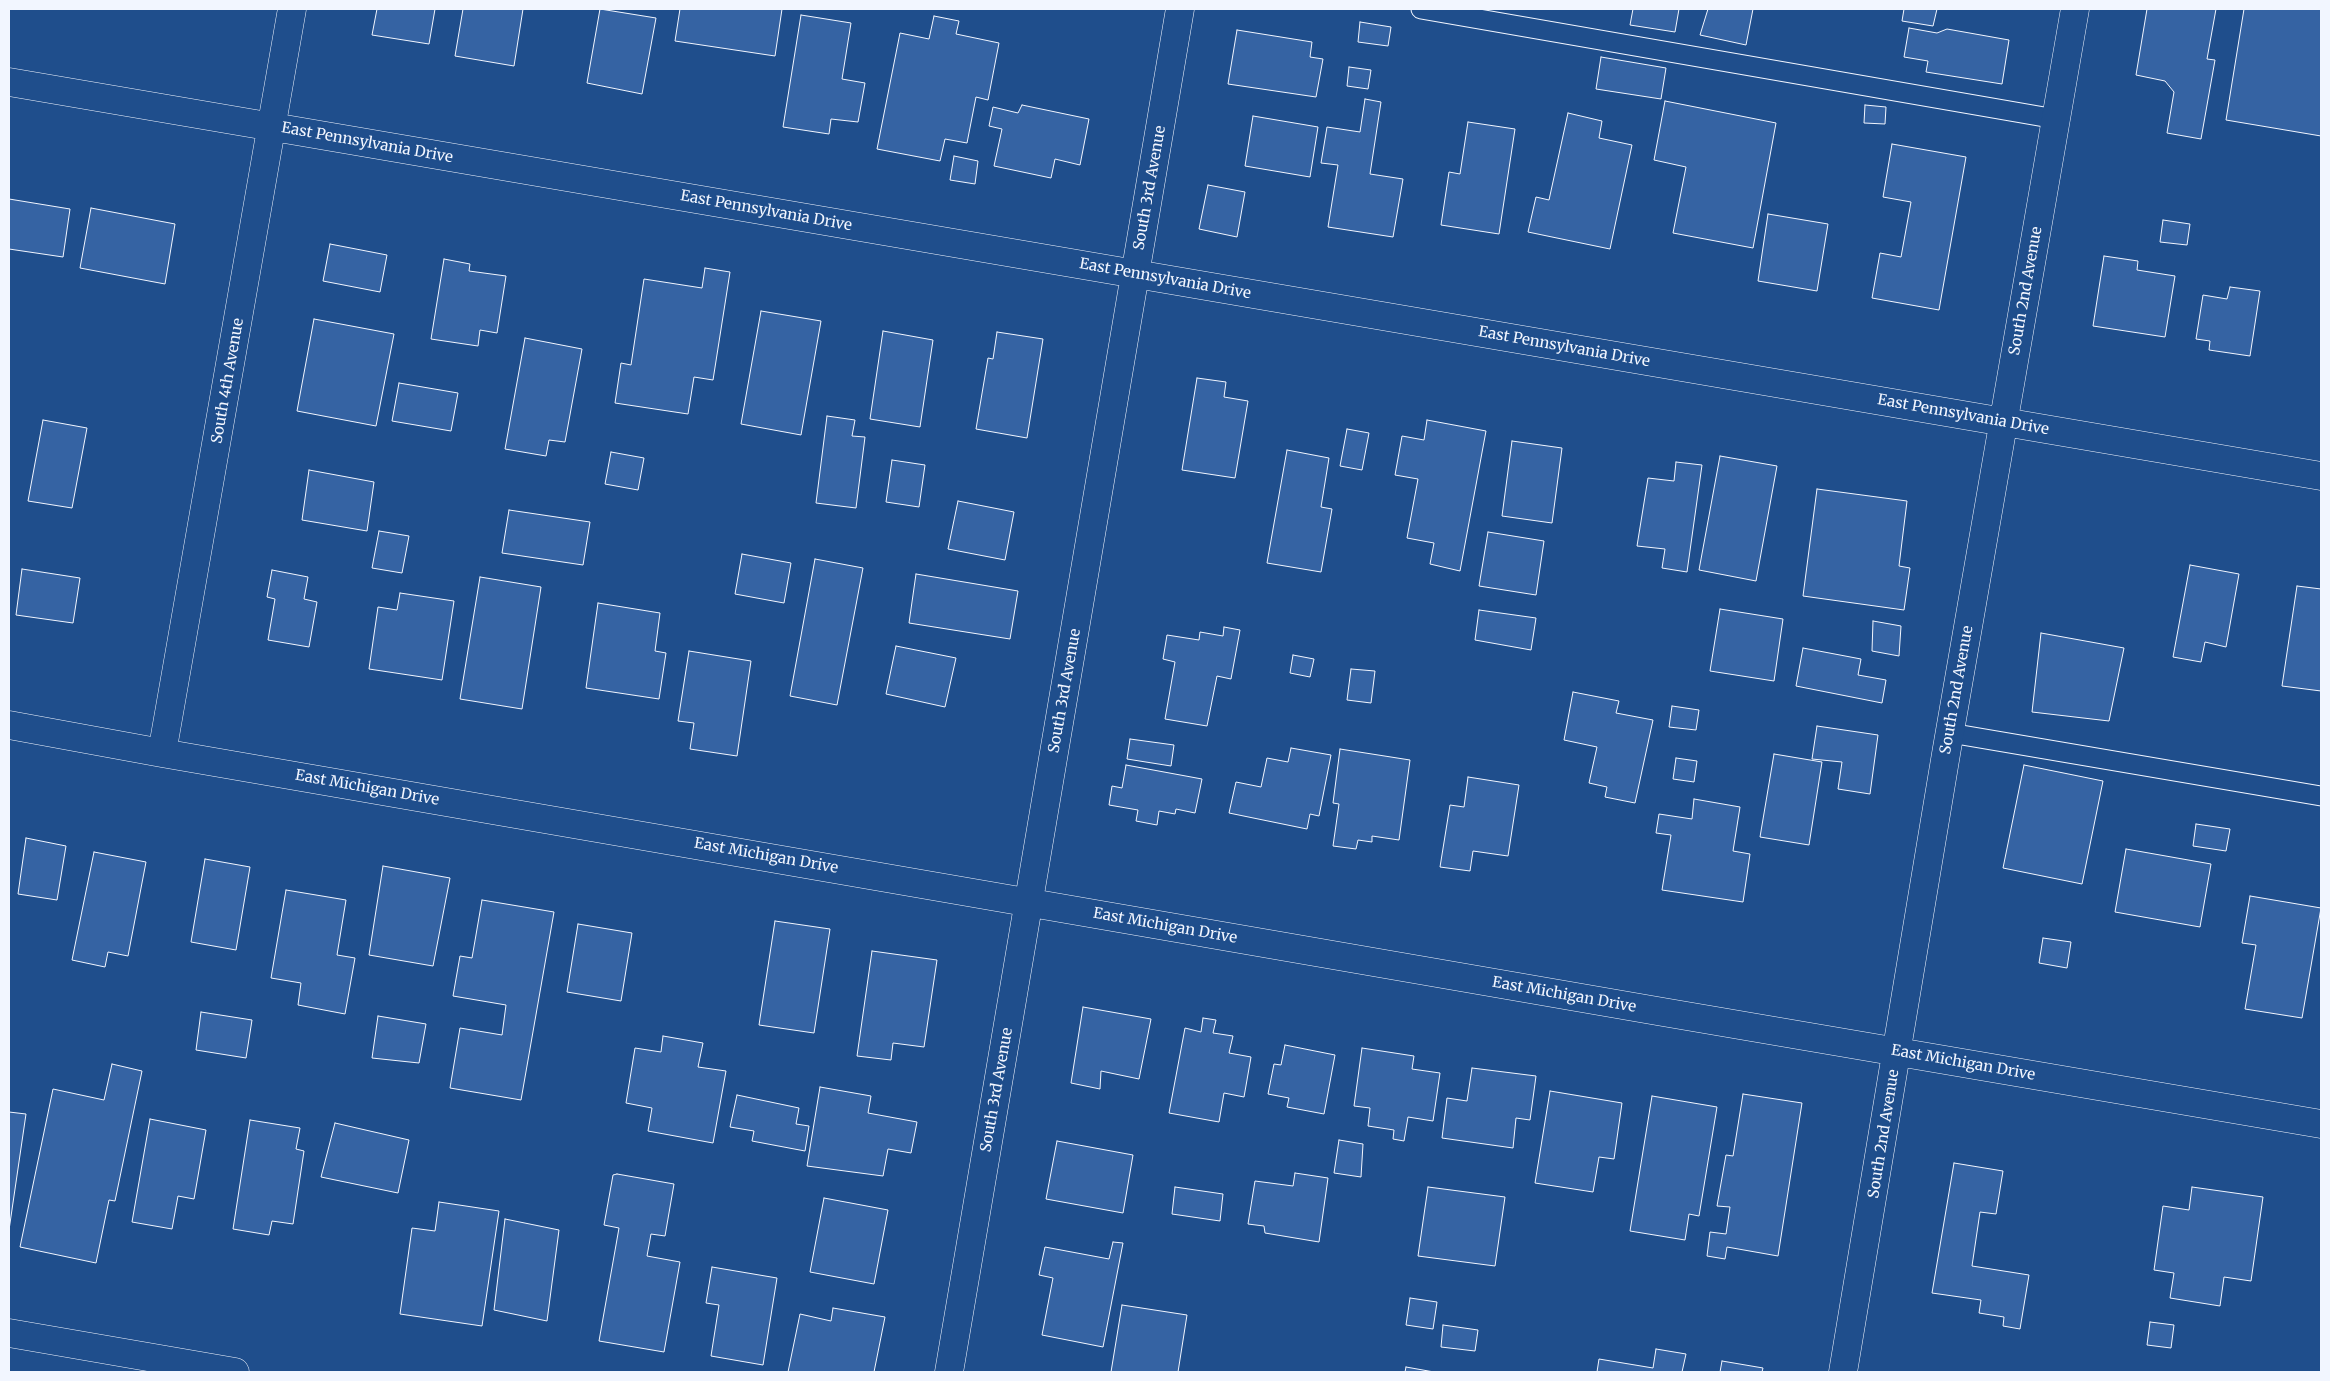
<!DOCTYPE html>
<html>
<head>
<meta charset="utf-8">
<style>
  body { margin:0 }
  #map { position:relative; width:2330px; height:1381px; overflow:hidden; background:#1f4e8c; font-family:Merriweather,serif }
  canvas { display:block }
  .frame { position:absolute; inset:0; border:10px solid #f2f6ff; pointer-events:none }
</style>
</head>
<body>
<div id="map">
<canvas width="2330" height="1381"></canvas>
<div class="frame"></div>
</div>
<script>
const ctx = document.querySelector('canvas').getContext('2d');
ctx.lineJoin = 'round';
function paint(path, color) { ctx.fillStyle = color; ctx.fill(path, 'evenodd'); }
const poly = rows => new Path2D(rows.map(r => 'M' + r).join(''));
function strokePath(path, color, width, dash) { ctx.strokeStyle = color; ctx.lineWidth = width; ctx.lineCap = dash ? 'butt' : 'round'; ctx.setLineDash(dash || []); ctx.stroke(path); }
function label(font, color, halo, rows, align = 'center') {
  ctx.font = font + ' Merriweather,serif'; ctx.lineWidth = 4; ctx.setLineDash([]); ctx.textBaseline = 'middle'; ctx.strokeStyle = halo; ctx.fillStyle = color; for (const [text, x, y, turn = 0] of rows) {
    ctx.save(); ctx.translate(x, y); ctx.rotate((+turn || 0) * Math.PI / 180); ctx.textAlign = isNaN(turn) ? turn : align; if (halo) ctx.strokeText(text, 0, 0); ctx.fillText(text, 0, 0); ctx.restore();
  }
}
const building = poly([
  [377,9,435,9,429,44,372,35,377,9],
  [463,9,523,9,514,66,455,56,463,9],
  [600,9,656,18,642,94,587,83,600,9],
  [680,9,782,9,775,56,675,41,680,9],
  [1633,9,1679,9,1675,32,1630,25,1633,9],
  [1708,9,1753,9,1746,45,1700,35,1708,9],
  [1904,9,1937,9,1933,26,1902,21,1904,9],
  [2147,9,2216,9,2207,59,2215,60,2201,139,2167,133,2174,92,2165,81,2136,75,2147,9],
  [2244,9,2321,9,2321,136,2226,120,2244,9],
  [801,15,851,23,842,79,865,83,858,122,831,119,829,134,783,127,801,15],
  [934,16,959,21,956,34,999,43,988,100,976,97,967,143,945,139,940,161,877,149,900,33,929,39,934,16],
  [1360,22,1391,27,1388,46,1358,42,1360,22],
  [1909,28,1937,33,1947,29,2009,40,2002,84,1926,72,1928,61,1904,57,1909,28],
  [1237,30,1312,42,1310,57,1323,59,1316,97,1228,84,1237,30],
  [1601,57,1666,68,1661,99,1596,89,1601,57],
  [1349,67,1371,70,1368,89,1347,86,1349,67],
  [1365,99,1381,102,1370,174,1403,179,1393,237,1328,227,1338,165,1321,163,1327,127,1360,132,1365,99],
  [1665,101,1776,123,1753,248,1673,233,1686,167,1654,160,1665,101],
  [1022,105,1089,119,1080,165,1055,159,1051,178,994,166,1002,129,989,126,993,107,1018,113,1022,105],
  [1865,105,1886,107,1885,124,1864,123,1865,105],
  [1568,113,1602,121,1599,138,1632,145,1610,249,1528,232,1536,197,1549,200,1568,113],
  [1253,116,1318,127,1310,177,1245,166,1253,116],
  [1468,122,1515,129,1499,234,1441,225,1449,172,1460,174,1468,122],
  [1892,144,1966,157,1939,310,1872,298,1880,253,1901,257,1911,202,1883,197,1892,144],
  [954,156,978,161,975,184,950,180,954,156],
  [1208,185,1245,192,1237,237,1199,229,1208,185],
  [9,199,70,209,63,257,9,249,9,199],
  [91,208,175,224,165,284,80,268,91,208],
  [1768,214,1828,224,1817,291,1758,281,1768,214],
  [2163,220,2190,224,2187,245,2160,242,2163,220],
  [330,244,387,255,380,292,323,281,330,244],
  [2104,256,2138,261,2137,270,2175,276,2165,337,2093,326,2104,256],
  [444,259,470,264,469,271,506,276,497,333,480,330,478,346,431,339,444,259],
  [705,268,730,272,713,380,694,377,688,414,615,403,621,363,631,365,644,279,702,288,705,268],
  [2230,287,2260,291,2250,356,2209,350,2210,341,2196,339,2203,295,2227,299,2230,287],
  [761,311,821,321,801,435,741,424,761,311],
  [314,319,394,334,376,426,297,411,314,319],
  [883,331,933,340,920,427,870,419,883,331],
  [997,332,1043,339,1027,438,976,429,988,358,993,359,997,332],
  [525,338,582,349,565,442,549,440,546,456,505,449,525,338],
  [1197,378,1226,382,1224,397,1248,401,1235,478,1182,470,1197,378],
  [399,383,458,393,451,431,392,421,399,383],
  [827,416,855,420,852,436,865,437,856,508,816,503,827,416],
  [43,420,87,428,72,508,28,501,43,420],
  [1427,420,1486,431,1460,571,1430,564,1434,543,1407,538,1418,479,1395,475,1402,436,1424,440,1427,420],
  [1347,429,1369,433,1362,470,1340,466,1347,429],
  [1512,441,1562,448,1552,523,1502,516,1512,441],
  [1287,450,1329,458,1321,507,1332,509,1321,572,1267,563,1287,450],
  [611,452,644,458,638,490,605,484,611,452],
  [1720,456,1777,466,1756,581,1699,570,1720,456],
  [892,460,925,465,919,507,886,502,892,460],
  [1676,462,1702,465,1687,572,1662,568,1665,549,1637,546,1648,478,1674,481,1676,462],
  [309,470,374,482,367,531,302,520,309,470],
  [1817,489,1907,501,1899,566,1910,568,1904,610,1803,596,1817,489],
  [958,501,1014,512,1005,560,948,549,958,501],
  [509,510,590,522,583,565,502,553,509,510],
  [379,531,409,536,402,573,372,568,379,531],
  [1488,532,1544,541,1536,595,1479,586,1488,532],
  [742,554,791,563,784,603,735,594,742,554],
  [815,559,863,568,837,705,790,696,815,559],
  [2190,565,2239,574,2226,647,2205,642,2201,662,2173,657,2190,565],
  [22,569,80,578,73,623,16,615,22,569],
  [272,570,308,577,304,599,317,602,309,647,268,640,275,599,267,597,272,570],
  [916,574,1018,591,1010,639,909,623,916,574],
  [480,577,541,587,522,709,460,699,480,577],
  [2297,586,2321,589,2321,691,2282,686,2297,586],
  [400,593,454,601,442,680,369,669,378,607,397,610,400,593],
  [598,603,660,613,655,651,666,653,659,699,586,688,598,603],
  [1720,609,1783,619,1774,681,1710,671,1720,609],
  [1479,610,1536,618,1531,650,1475,640,1479,610],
  [1873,621,1901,626,1899,656,1872,651,1873,621],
  [1224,627,1240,630,1231,679,1217,676,1207,726,1165,719,1175,662,1163,659,1167,635,1199,640,1200,632,1223,636,1224,627],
  [2041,633,2124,648,2109,721,2032,712,2041,633],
  [896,646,956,658,945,707,886,694,896,646],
  [1803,648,1861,659,1858,675,1886,680,1882,703,1796,686,1803,648],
  [689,651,751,661,737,756,690,749,694,723,678,721,689,651],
  [1293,655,1314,659,1310,677,1290,673,1293,655],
  [1351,669,1375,671,1371,703,1347,700,1351,669],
  [1573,692,1619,701,1616,713,1653,720,1635,803,1605,797,1607,787,1589,783,1597,747,1564,740,1573,692],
  [1672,706,1699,710,1696,730,1669,727,1672,706],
  [1817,726,1878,735,1870,794,1838,789,1842,762,1812,759,1817,726],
  [1130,739,1174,745,1171,766,1127,759,1130,739],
  [1291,748,1331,755,1319,816,1310,814,1307,829,1229,813,1236,782,1261,787,1267,758,1288,762,1291,748],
  [1340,749,1410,760,1399,840,1372,836,1372,842,1358,840,1356,849,1333,846,1339,804,1333,803,1340,749],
  [1774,754,1822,762,1809,845,1760,837,1774,754],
  [1676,758,1697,761,1694,782,1673,779,1676,758],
  [1126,765,1202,779,1195,813,1176,809,1175,814,1159,811,1157,825,1136,821,1138,810,1109,805,1112,786,1122,788,1126,765],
  [2024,765,2103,781,2082,884,2003,868,2024,765],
  [1468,777,1519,785,1508,856,1473,851,1470,871,1440,867,1450,805,1464,807,1468,777],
  [1694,799,1740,807,1733,851,1750,854,1743,902,1662,890,1671,835,1656,833,1659,814,1692,819,1694,799],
  [2196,824,2230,829,2226,851,2193,846,2196,824],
  [26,838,66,846,57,900,18,894,26,838],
  [2126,849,2211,864,2200,927,2115,912,2126,849],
  [94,852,146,862,128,956,108,952,105,967,72,960,94,852],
  [205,859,250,867,236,950,191,942,205,859],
  [383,866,450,878,433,966,369,955,383,866],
  [286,890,346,900,337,955,355,958,345,1014,298,1005,301,983,271,978,286,890],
  [2250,896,2321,908,2302,1018,2245,1009,2256,945,2242,943,2250,896],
  [482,900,554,912,521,1100,450,1088,460,1028,502,1035,506,1005,453,996,460,956,472,958,482,900],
  [775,921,830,929,814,1033,759,1025,775,921],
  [578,924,632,933,621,1001,567,992,578,924],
  [2043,938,2071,942,2067,968,2039,963,2043,938],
  [872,951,937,960,924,1047,893,1043,891,1060,857,1056,872,951],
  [1083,1007,1151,1019,1139,1079,1101,1071,1100,1089,1071,1083,1083,1007],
  [201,1012,252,1020,246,1058,196,1050,201,1012],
  [378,1016,426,1024,419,1063,372,1058,378,1016],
  [1203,1018,1216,1020,1213,1033,1233,1036,1229,1053,1251,1057,1244,1097,1224,1093,1219,1122,1169,1113,1185,1028,1201,1032,1203,1018],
  [663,1036,703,1043,698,1067,726,1071,713,1143,648,1131,652,1108,626,1103,635,1048,661,1052,663,1036],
  [1285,1045,1335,1055,1324,1114,1287,1107,1289,1098,1268,1094,1274,1064,1281,1065,1285,1045],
  [1362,1048,1414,1056,1412,1069,1440,1073,1433,1121,1408,1117,1404,1141,1393,1139,1394,1130,1368,1126,1370,1108,1354,1106,1362,1048],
  [112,1064,142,1071,115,1201,109,1200,96,1263,20,1247,53,1089,104,1100,112,1064],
  [1472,1068,1536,1076,1530,1120,1516,1118,1513,1148,1442,1138,1447,1098,1467,1101,1472,1068],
  [820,1087,871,1096,868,1113,917,1122,911,1153,888,1149,883,1176,807,1166,820,1087],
  [1550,1091,1622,1103,1614,1159,1599,1157,1593,1192,1535,1183,1550,1091],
  [1743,1094,1802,1103,1778,1256,1727,1247,1725,1259,1707,1256,1710,1232,1726,1234,1730,1207,1717,1206,1726,1155,1733,1156,1743,1094],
  [737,1095,799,1108,796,1124,809,1126,805,1151,752,1141,754,1131,730,1127,737,1095],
  [1652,1096,1717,1107,1699,1216,1689,1214,1685,1240,1630,1231,1652,1096],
  [9,1112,26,1114,9,1230,9,1112],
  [150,1119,206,1130,194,1199,178,1196,172,1229,132,1222,150,1119],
  [250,1120,300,1128,296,1149,304,1151,293,1224,272,1221,269,1235,233,1229,250,1120],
  [335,1123,409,1140,398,1193,321,1177,335,1123],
  [1339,1140,1363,1144,1361,1177,1334,1173,1339,1140],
  [1057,1141,1133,1155,1123,1213,1046,1199,1057,1141],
  [1954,1163,2003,1171,1996,1214,1980,1212,1972,1266,2029,1275,2020,1329,2003,1326,2004,1317,1979,1313,1981,1300,1932,1293,1954,1163],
  [1295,1173,1328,1178,1319,1242,1265,1233,1264,1226,1248,1224,1255,1181,1293,1186,1295,1173],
  [617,1174,674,1184,665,1236,651,1234,647,1256,680,1262,664,1352,599,1341,619,1228,604,1225,613,1175,617,1174],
  [1175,1187,1223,1194,1220,1221,1172,1214,1175,1187],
  [1428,1187,1505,1197,1495,1266,1418,1256,1428,1187],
  [2192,1187,2263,1197,2251,1281,2224,1277,2220,1306,2170,1298,2174,1273,2154,1270,2163,1206,2189,1210,2192,1187],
  [824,1198,888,1210,874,1284,810,1272,824,1198],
  [439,1202,499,1211,482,1326,400,1314,412,1228,435,1231,439,1202],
  [505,1219,559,1230,547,1321,494,1310,505,1219],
  [1113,1242,1123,1243,1103,1347,1042,1335,1053,1278,1039,1275,1045,1247,1109,1259,1113,1242],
  [712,1267,777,1278,763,1365,711,1356,719,1305,706,1303,712,1267],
  [1410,1298,1437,1302,1433,1329,1406,1325,1410,1298],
  [1122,1305,1187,1315,1178,1372,1111,1372,1122,1305],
  [833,1308,885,1317,874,1372,788,1372,800,1314,831,1321,833,1308],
  [2150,1322,2174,1325,2171,1348,2147,1345,2150,1322],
  [1443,1325,1478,1330,1475,1351,1441,1347,1443,1325],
  [1656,1349,1686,1354,1682,1372,1597,1372,1599,1359,1653,1368,1656,1349],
  [1722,1361,1763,1368,1762,1372,1720,1372,1722,1361],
  [1406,1367,1434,1372,1405,1372,1406,1367]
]);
paint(building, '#3563a3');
strokePath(building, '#f2f6ff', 1);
const lane = poly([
  [1421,9,2056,119],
  [1950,733,2321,796]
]);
const street = poly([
  [9,82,2321,476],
  [9,725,162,753,1663,1012,2321,1124],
  [162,753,292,9],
  [9,1333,235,1372],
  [949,1372,1180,9],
  [1843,1372,1947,748,2075,9]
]);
strokePath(lane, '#f2f6ff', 21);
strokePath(street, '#f2f6ff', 29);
strokePath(lane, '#1f4e8c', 19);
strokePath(street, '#1f4e8c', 28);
label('15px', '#f2f6ff', '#1f4e8c', [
  ["East Pennsylvania Drive",367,143,10],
  ["South 3rd Avenue",1150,188,-80],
  ["East Pennsylvania Drive",766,211,10],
  ["East Pennsylvania Drive",1165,279,10],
  ["South 2nd Avenue",2026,291,-80],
  ["East Pennsylvania Drive",1564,347,10],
  ["South 4th Avenue",228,381,-80],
  ["East Pennsylvania Drive",1963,415,10],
  ["South 2nd Avenue",1957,690,-80],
  ["South 3rd Avenue",1065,691,-80],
  ["East Michigan Drive",367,788,10],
  ["East Michigan Drive",766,856,10],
  ["East Michigan Drive",1165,926,10],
  ["East Michigan Drive",1564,995,10],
  ["East Michigan Drive",1963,1063,10],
  ["South 3rd Avenue",997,1090,-80],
  ["South 2nd Avenue",1884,1134,-81]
]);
</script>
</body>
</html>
